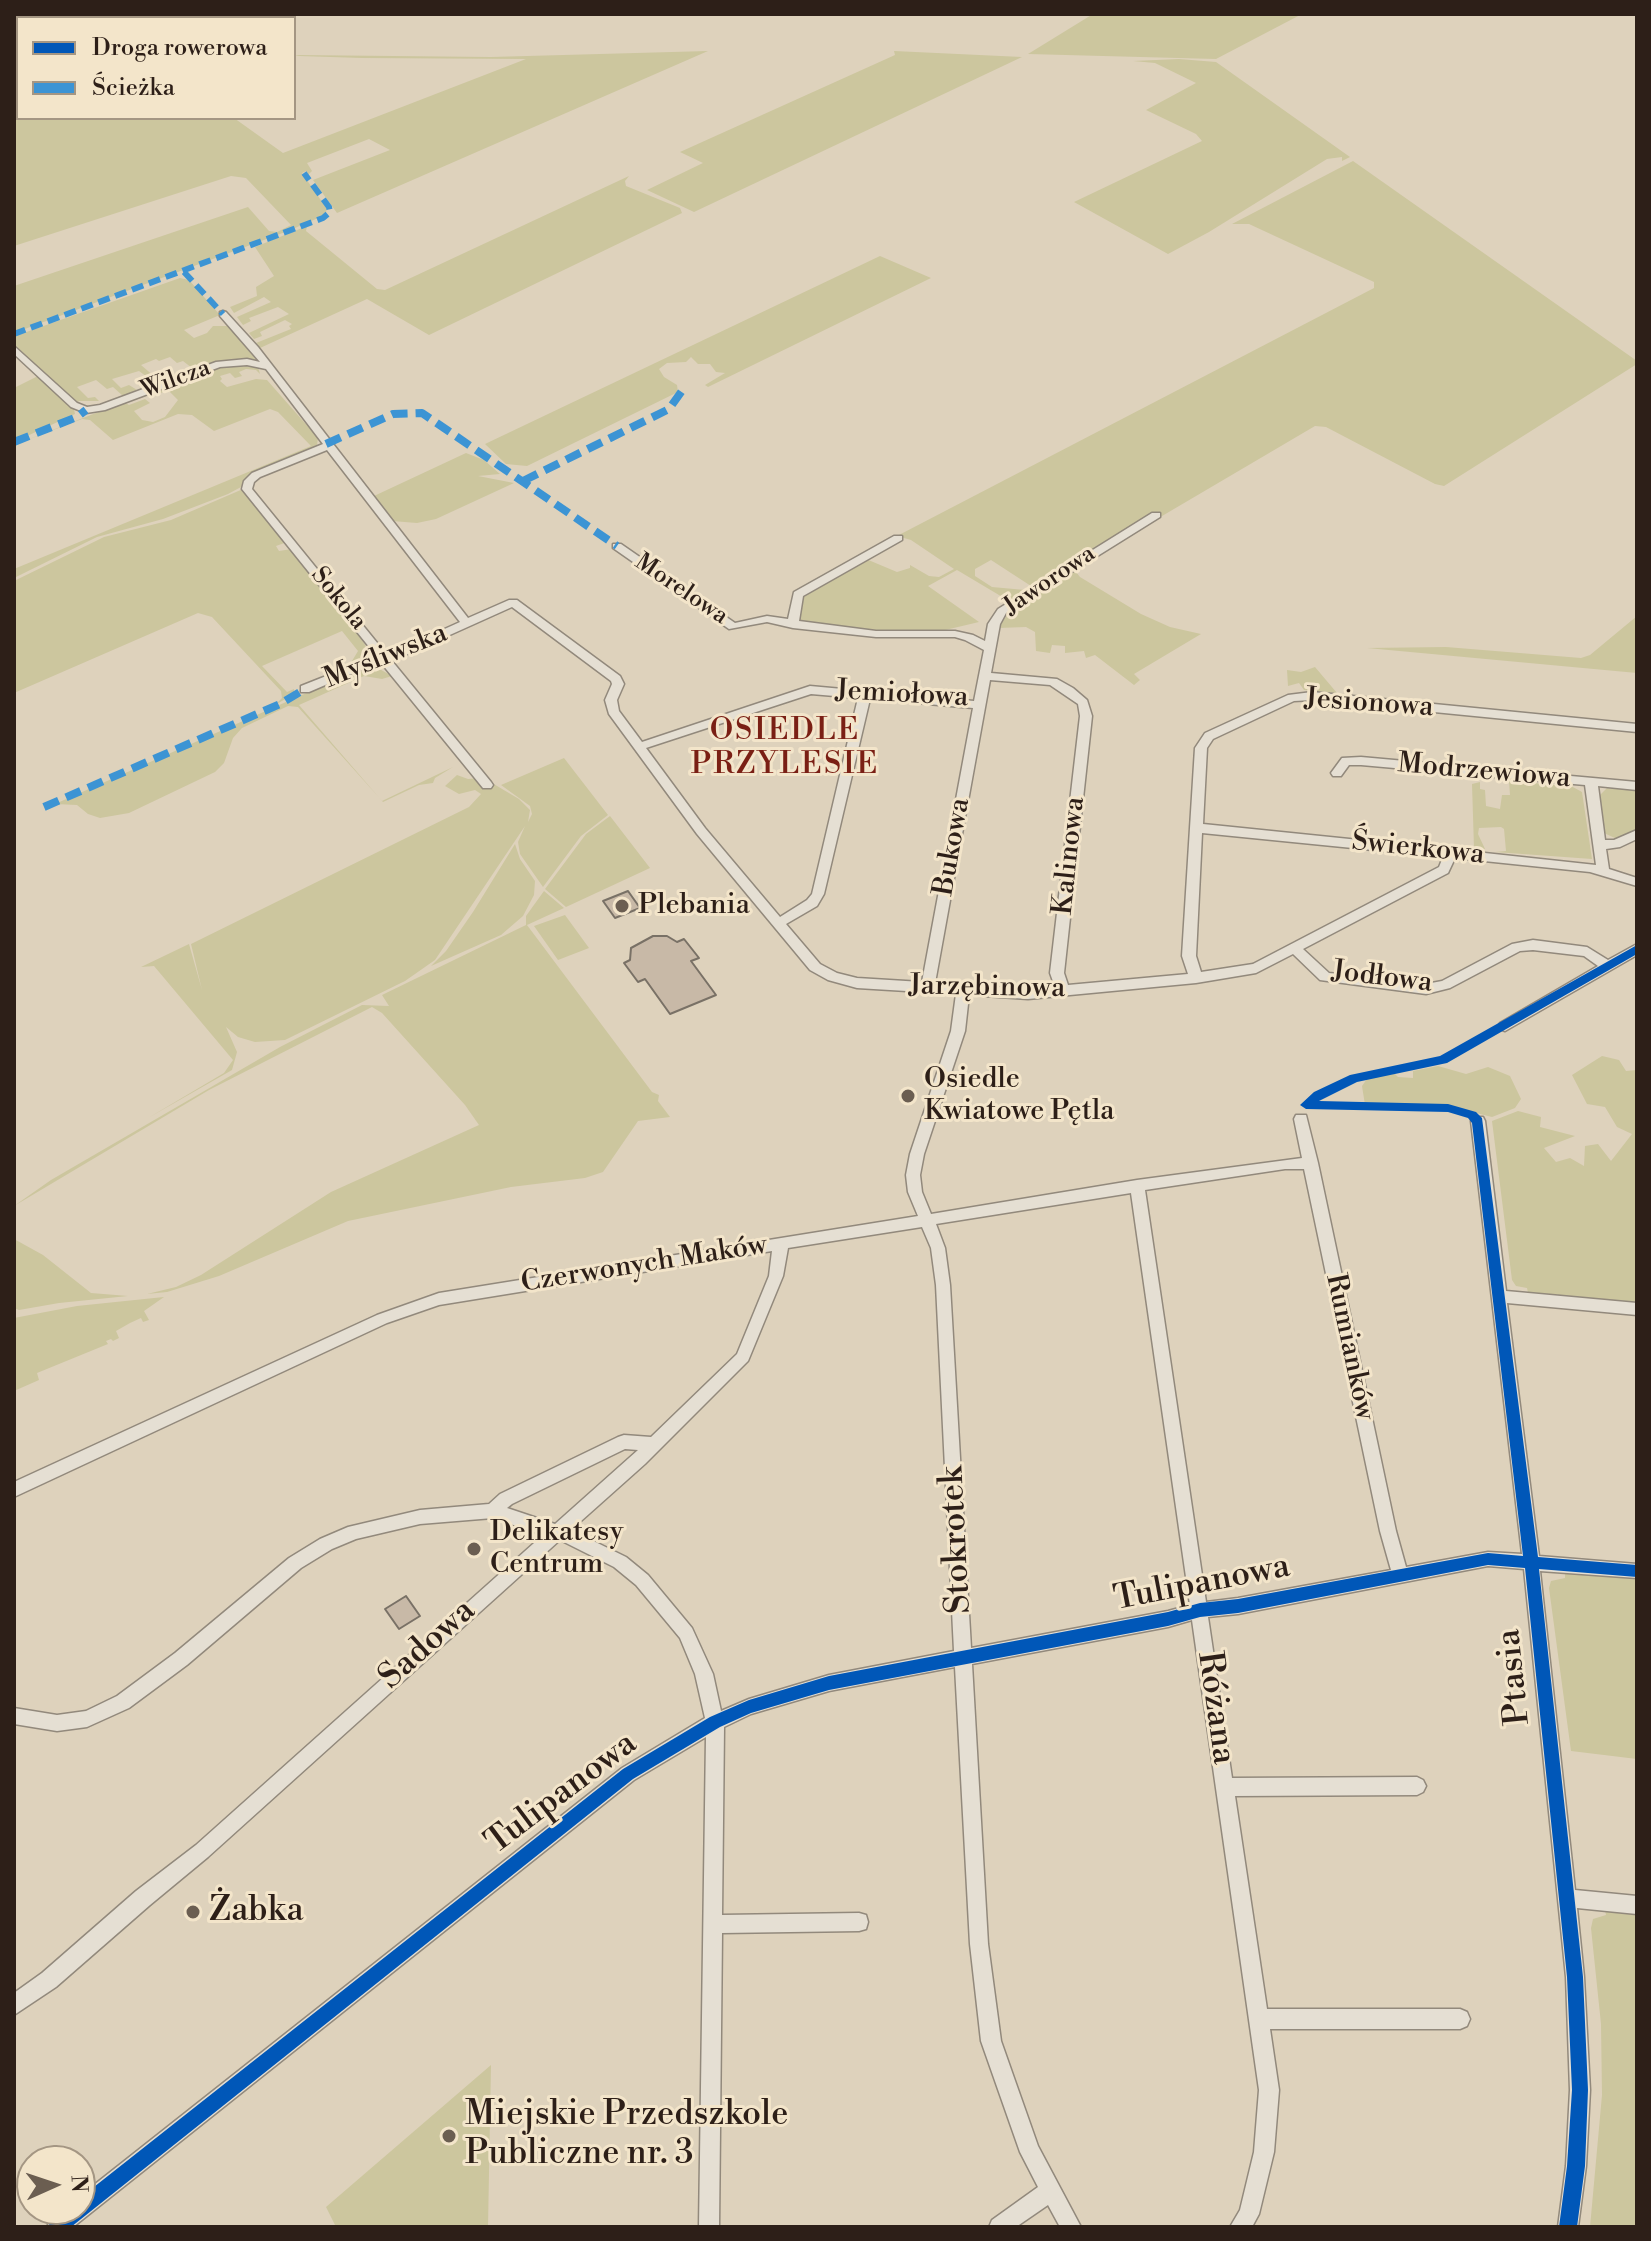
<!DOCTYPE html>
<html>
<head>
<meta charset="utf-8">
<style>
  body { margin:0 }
  #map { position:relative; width:1651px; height:2241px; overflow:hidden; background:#ded2bc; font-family:"Libre Bodoni",serif }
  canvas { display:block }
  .frame { position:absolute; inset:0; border:16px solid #2d1f18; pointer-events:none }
  .legend { position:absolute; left:16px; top:16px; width:280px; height:104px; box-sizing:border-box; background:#f3e5ca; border:2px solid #a49683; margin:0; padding:10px 14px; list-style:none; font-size:24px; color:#2d1f18 }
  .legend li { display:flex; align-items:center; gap:16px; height:40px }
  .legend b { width:40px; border:2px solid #a49683 }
  .north { position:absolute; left:16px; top:2145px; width:80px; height:80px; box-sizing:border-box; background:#f3e5ca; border:2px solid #a49683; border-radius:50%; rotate:87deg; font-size:22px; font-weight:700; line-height:32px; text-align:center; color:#2d1f18 }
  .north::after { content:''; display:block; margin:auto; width:28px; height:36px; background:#6b5e51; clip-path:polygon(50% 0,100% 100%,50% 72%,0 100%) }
</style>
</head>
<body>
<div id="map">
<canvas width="1651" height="2241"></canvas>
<div class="frame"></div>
<ul class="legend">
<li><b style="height:10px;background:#0057b8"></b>Droga rowerowa</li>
<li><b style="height:10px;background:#3c94d4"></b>Ścieżka</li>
</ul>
<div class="north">N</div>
</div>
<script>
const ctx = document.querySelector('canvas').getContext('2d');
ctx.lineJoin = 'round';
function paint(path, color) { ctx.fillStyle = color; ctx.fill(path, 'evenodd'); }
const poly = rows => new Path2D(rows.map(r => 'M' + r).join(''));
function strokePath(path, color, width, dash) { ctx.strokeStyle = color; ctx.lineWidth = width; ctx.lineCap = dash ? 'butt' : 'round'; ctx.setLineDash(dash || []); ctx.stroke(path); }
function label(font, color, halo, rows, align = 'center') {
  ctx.font = font + ' "Libre Bodoni",serif'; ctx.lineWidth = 6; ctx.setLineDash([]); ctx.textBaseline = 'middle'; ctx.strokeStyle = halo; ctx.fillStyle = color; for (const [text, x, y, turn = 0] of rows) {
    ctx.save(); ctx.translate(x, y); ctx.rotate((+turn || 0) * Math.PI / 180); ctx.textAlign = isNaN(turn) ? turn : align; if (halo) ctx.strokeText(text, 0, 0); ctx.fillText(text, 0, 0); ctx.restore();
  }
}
paint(poly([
  [1093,14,1302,14,1216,59,1028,54],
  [14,43,18,43,18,118,234,118,283,153,526,59,362,58,299,56,294,55,491,57,708,51,337,213,313,180,390,150,369,139,307,163,312,171,308,175,306,171,302,173,327,209,325,215,288,231,14,333,14,286,248,207,269,231,277,232,291,225,246,178,231,176,14,246],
  [894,51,1022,57,694,212,647,190,703,163,680,152,895,55],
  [1179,59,1216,62,1350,157,1342,161,1342,157,1327,159,1209,232,1168,254,1074,202,1202,141,1196,134,1146,110,1196,83,1155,63,1133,61],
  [1353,161,1637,361,1637,364,1444,486,1435,484,1326,427,1315,426,1089,559,1159,514,1155,512,1052,577,1043,578,1046,581,1037,586,1031,586,991,560,975,569,975,576,992,587,1025,590,1009,601,957,570,928,586,979,622,941,631,880,631,800,622,803,594,866,559,897,572,910,568,910,565,929,576,939,577,954,569,911,540,897,536,1374,288,1374,282,1249,224,1232,224],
  [629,176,625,181,626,186,680,208,682,213,429,335,367,299,260,348,256,343,291,329,289,326,292,324,285,320,260,332,262,336,254,339,249,333,289,314,278,307,249,318,251,321,243,325,237,317,271,302,264,297,234,313,230,307,257,296,256,287,274,276,255,247,307,226,306,231,377,289,385,290],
  [880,256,931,278,708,387,705,385,725,373,716,372,710,364,698,364,691,357,686,362,667,363,659,369,664,377,677,385,678,392,527,466,506,464,485,444],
  [180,278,189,280,220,315,184,330,194,338,207,333,213,326,229,326,257,361,223,361,189,372,187,371,192,368,183,361,177,363,170,357,159,361,156,359,141,365,155,377,168,372,174,376,154,382,139,371,112,379,121,388,129,385,137,390,123,396,113,387,107,389,96,380,77,387,88,398,95,397,99,401,78,401,82,405,103,406,93,408,81,407,14,345,15,336],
  [223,365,258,367,260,374,256,370,246,369,239,372,242,376,235,378,230,373,220,376,222,379,220,381,227,387,256,379,267,380,318,438,317,445,253,474,241,487,228,494,163,519,97,537,14,578,14,569,311,446,278,412,270,409,214,431,192,415,178,414,113,440,90,420,82,419,14,445,124,402,129,405,145,399,150,403,134,411,142,420,153,422,165,417,178,400,168,390,156,395,153,390],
  [38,376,74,409,75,414,14,442,14,388],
  [466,453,484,460,500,474,478,476,514,483,436,519,417,523,392,521,374,496],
  [243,489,287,542,276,546,279,551,292,549,354,626,368,650,366,658,349,666,358,651,342,631,262,666,287,692,294,689,294,694,275,705,282,698,281,691,212,617,198,613,14,693,14,581,104,537,171,520],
  [1077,568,1076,572,1080,577,1141,614,1170,627,1201,634,1134,674,1140,680,1134,685,1095,655,1086,658,1084,651,1065,653,1065,646,1052,645,1050,653,1036,651,1035,632,1026,627,998,628,1012,608],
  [1637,616,1637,673,1367,648,1446,647,1581,658,1590,655],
  [374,666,392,676,382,679,364,676,299,705,382,801,453,767,435,778,433,783,419,785,383,802,298,707,288,706,242,728,233,738,224,763,215,772,129,813,100,818,88,814,77,805,55,804,311,691],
  [1315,667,1337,693,1304,690,1299,683,1288,686,1287,670,1301,672],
  [564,758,608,815,581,836,543,887,520,854,518,842,525,826,435,960,405,981,285,1040,255,1042,238,1037,226,1027,237,1052,232,1070,148,1118,224,1073,233,1060,154,966,141,967,189,944,202,990,191,944,469,807,481,794,475,790,459,794,445,786,457,775,468,779,479,778,485,785,492,783,519,799,530,810,528,822,532,814,530,806,501,785],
  [1509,781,1571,786,1582,792,1592,859,1495,852,1506,851,1504,829,1501,827,1479,828,1478,834,1485,849,1474,848,1472,784,1480,782,1480,789,1485,790,1486,806,1500,809,1502,795,1510,795],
  [1607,788,1637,790,1637,829,1617,839,1604,833,1599,796],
  [610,816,650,868,566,907,545,889,586,834],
  [515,844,520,859,535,881,534,895,523,916,501,935,431,966,446,951,473,912],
  [544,891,564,908,527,925,652,1092,659,1095,658,1101,670,1117,638,1121,603,1172,585,1178,511,1187,348,1221,219,1276,167,1292,147,1294,176,1287,201,1275,331,1192,479,1125,465,1105,382,1013,372,1007,209,1090,14,1206,51,1180,280,1047,362,1005,389,1006,382,995,526,925,526,916],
  [565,915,589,948,558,960,534,926],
  [1602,1056,1619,1060,1626,1071,1637,1070,1637,1302,1528,1293,1527,1288,1516,1286,1512,1280,1492,1121,1518,1111,1541,1117,1540,1127,1575,1136,1544,1148,1556,1162,1570,1158,1584,1166,1585,1146,1598,1144,1611,1161,1632,1134,1617,1127,1605,1107,1587,1104,1572,1075],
  [1438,1066,1466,1074,1488,1067,1510,1076,1521,1099,1515,1108,1492,1117,1449,1106,1365,1105,1362,1086,1369,1076,1392,1071,1398,1077,1413,1078,1413,1071],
  [14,1239,43,1255,91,1293,128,1296,59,1303,19,1310,14,1308],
  [164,1297,144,1311,149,1320,143,1322,141,1318,130,1323,116,1331,119,1338,113,1341,111,1339,106,1341,108,1344,37,1373,39,1380,14,1391,14,1318,77,1306],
  [1565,1571,1637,1578,1637,1759,1571,1751,1549,1588,1551,1581,1565,1578],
  [1605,1910,1637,1913,1637,2227,1590,2227,1602,2095,1601,2024,1591,1928,1593,1919,1606,1915],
  [491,2065,488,2227,336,2227,326,2207]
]), '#ccc69e');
const building = poly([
  [628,891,640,908,615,918,603,901,628,891],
  [653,936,667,936,677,942,684,939,699,958,691,961,716,995,670,1014,645,979,638,982,624,963,630,960,631,948,653,936],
  [406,1596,420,1616,399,1629,385,1609,406,1596]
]);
paint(building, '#c8b9a7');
strokePath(building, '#797166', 2);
const street = poly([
  [223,311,226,312,258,347,468,618,509,600,517,600,620,676,624,684,617,700,619,711,642,742,810,686,974,701,984,650,965,640,955,637,876,637,793,628,767,622,729,629,613,548,613,544,621,544,735,623,767,616,788,619,794,592,894,536,902,536,902,540,803,596,799,621,876,631,955,631,973,635,985,641,988,624,998,609,1152,513,1160,513,1160,517,1006,613,1000,624,991,673,1057,679,1073,688,1087,700,1092,716,1064,973,1068,985,1188,974,1182,956,1195,748,1205,733,1288,695,1312,692,1637,724,1637,732,1312,700,1294,701,1213,739,1207,748,1203,824,1447,849,1452,848,1457,850,1596,865,1585,785,1361,765,1349,765,1341,776,1333,776,1331,773,1342,758,1361,757,1637,782,1637,790,1598,786,1605,840,1614,840,1637,830,1637,839,1620,847,1606,849,1609,869,1637,878,1637,886,1590,872,1455,858,1448,873,1303,949,1329,973,1426,984,1442,981,1512,944,1533,940,1587,947,1608,960,1637,944,1637,955,1505,1031,1500,1029,1498,1026,1500,1023,1598,966,1584,956,1533,950,1520,951,1450,988,1426,994,1320,980,1293,954,1256,973,1196,983,1028,999,969,995,965,1031,924,1154,920,1175,922,1192,931,1214,1137,1180,1302,1158,1294,1119,1296,1115,1306,1115,1318,1163,1396,1531,1406,1567,1488,1552,1522,1554,1471,1121,1473,1117,1483,1117,1485,1121,1506,1291,1637,1303,1637,1315,1507,1303,1539,1556,1637,1564,1637,1578,1540,1571,1575,1890,1637,1896,1637,1914,1577,1908,1584,1977,1590,2090,1586,2166,1578,2227,1558,2227,1566,2166,1570,2090,1566,1977,1524,1569,1488,1566,1238,1614,1208,1617,1232,1778,1417,1777,1423,1780,1426,1786,1423,1792,1417,1795,1235,1796,1267,2009,1460,2009,1467,2012,1470,2019,1467,2026,1460,2029,1270,2029,1279,2090,1274,2152,1259,2214,1252,2227,1230,2227,1240,2210,1254,2152,1259,2090,1192,1620,1168,1627,972,1664,988,1944,1001,2041,1038,2146,1081,2227,1060,2227,1048,2205,1016,2227,989,2227,992,2220,1038,2187,1020,2152,981,2041,970,1944,955,1667,829,1691,751,1714,724,1727,722,1915,859,1913,866,1915,868,1922,866,1929,859,1931,722,1933,719,2227,699,2227,706,1737,634,1780,73,2227,47,2227,50,2220,63,2209,80,2209,80,2196,622,1768,705,1718,695,1674,680,1638,636,1585,614,1567,560,1540,208,1857,150,1905,56,1987,14,2015,14,1993,42,1973,136,1891,196,1845,543,1535,493,1518,420,1524,356,1539,332,1549,301,1568,187,1665,129,1708,87,1727,57,1731,14,1724,14,1708,57,1715,86,1711,117,1696,175,1653,289,1558,320,1539,348,1527,420,1510,489,1504,500,1494,618,1437,624,1435,651,1437,737,1354,769,1276,772,1251,439,1305,387,1323,14,1497,14,1482,377,1315,439,1293,918,1216,908,1192,906,1175,910,1154,951,1031,956,994,857,988,828,980,810,970,697,834,609,714,605,700,612,684,611,681,512,607,392,661,491,782,493,785,491,788,483,788,382,664,367,667,309,692,301,692,301,686,359,663,378,658,242,489,244,481,252,473,323,444,266,369,247,365,220,367,105,410,86,413,71,407,14,354,14,346,77,403,87,407,100,405,216,362,247,359,260,362,220,316,220,312,223,311],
  [327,450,460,622,387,655,252,489,254,482,260,477,327,450],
  [990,680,1050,685,1078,704,1080,716,1050,973,1055,987,1028,989,935,983,990,680],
  [811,694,858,698,812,894,807,900,780,917,705,828,646,748,811,694],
  [870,699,973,708,922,982,857,978,837,973,820,964,786,924,817,906,824,894,870,699],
  [1202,833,1443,857,1439,867,1253,964,1201,972,1196,956,1202,833],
  [1285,1169,1304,1169,1380,1531,1391,1570,1238,1598,1206,1602,1145,1190,1285,1169],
  [1131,1193,1190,1605,1168,1611,971,1648,950,1285,945,1248,936,1224,1131,1193],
  [922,1227,931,1248,936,1285,954,1651,829,1675,749,1699,721,1711,713,1674,692,1628,648,1575,626,1557,571,1530,645,1464,748,1361,783,1276,788,1248,922,1227],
  [625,1449,638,1450,555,1524,507,1508,512,1504,625,1449]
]);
strokePath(street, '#92897c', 3);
paint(street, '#e5dfd3');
strokePath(poly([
  [184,272,223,314],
  [14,334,323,218,330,212,329,207,304,173]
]), '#3c94d4', 6, [12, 6]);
strokePath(poly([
  [14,442,77,417,86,410],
  [326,444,393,414,422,413,617,546],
  [523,481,669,409,684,388],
  [44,807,280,704,305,689]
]), '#3c94d4', 8, [16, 8]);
paint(poly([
  [1637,945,1637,954,1447,1063,1357,1082,1319,1101,1448,1104,1476,1112,1482,1118,1538,1557,1637,1565,1637,1577,1539,1569,1583,1977,1588,2090,1585,2166,1577,2227,1559,2227,1567,2166,1572,2090,1567,1977,1525,1568,1488,1565,1238,1613,1200,1617,1168,1626,829,1690,751,1713,720,1727,633,1779,71,2227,48,2227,51,2221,66,2209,80,2209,80,2198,623,1769,710,1717,749,1700,829,1676,1168,1612,1200,1603,1238,1599,1488,1553,1523,1556,1472,1123,1468,1118,1448,1112,1306,1109,1300,1105,1314,1092,1350,1075,1440,1056,1637,945]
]), '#0057b8');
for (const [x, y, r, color] of [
  [622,906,8,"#6b5e51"],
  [908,1096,8,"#6b5e51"],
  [474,1549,8,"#6b5e51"],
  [193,1912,8,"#6b5e51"],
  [449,2136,8,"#6b5e51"]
]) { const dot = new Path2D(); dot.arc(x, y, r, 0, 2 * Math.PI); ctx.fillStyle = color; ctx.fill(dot); strokePath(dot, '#f3e5ca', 3); }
label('24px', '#2d1f18', '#f3e5ca', [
  ["Wilcza",176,380,-20],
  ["Jaworowa",1050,581,-34],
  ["Morelowa",681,590,34],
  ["Sokola",338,599,51]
]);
label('28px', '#2d1f18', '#f3e5ca', [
  ["Myśliwska",386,657,-22],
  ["Jemiołowa",902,695,3],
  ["Jesionowa",1369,704,4],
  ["Modrzewiowa",1484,772,5],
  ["Bukowa",953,847,-80],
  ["Świerkowa",1418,849,6],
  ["Kalinowa",1070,856,-84],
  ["Jodłowa",1382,978,7],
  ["Jarzębinowa",987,988,1],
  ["Czerwonych Maków",644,1265,-9],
  ["Rumianków",1349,1347,78]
]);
label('28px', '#2d1f18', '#f3e5ca', [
  ["Plebania",638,906],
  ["Osiedle",924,1080],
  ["Kwiatowe Pętla",924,1112],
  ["Delikatesy",490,1533],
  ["Centrum",490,1565]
], 'left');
ctx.letterSpacing = '2px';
label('30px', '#7a1f14', '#f3e5ca', [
  ["OSIEDLE",785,732],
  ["PRZYLESIE",785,766]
]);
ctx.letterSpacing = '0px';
label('34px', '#2d1f18', '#f3e5ca', [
  ["Stokrotek",957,1540,-93],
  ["Tulipanowa",1202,1584,-11],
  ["Sadowa",428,1645,-42],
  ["Ptasia",1515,1677,-96],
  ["Różana",1215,1708,82],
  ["Tulipanowa",562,1794,-37]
]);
label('34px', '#2d1f18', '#f3e5ca', [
  ["Żabka",209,1912],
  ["Miejskie Przedszkole",465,2116],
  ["Publiczne nr. 3",465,2155]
], 'left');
</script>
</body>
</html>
